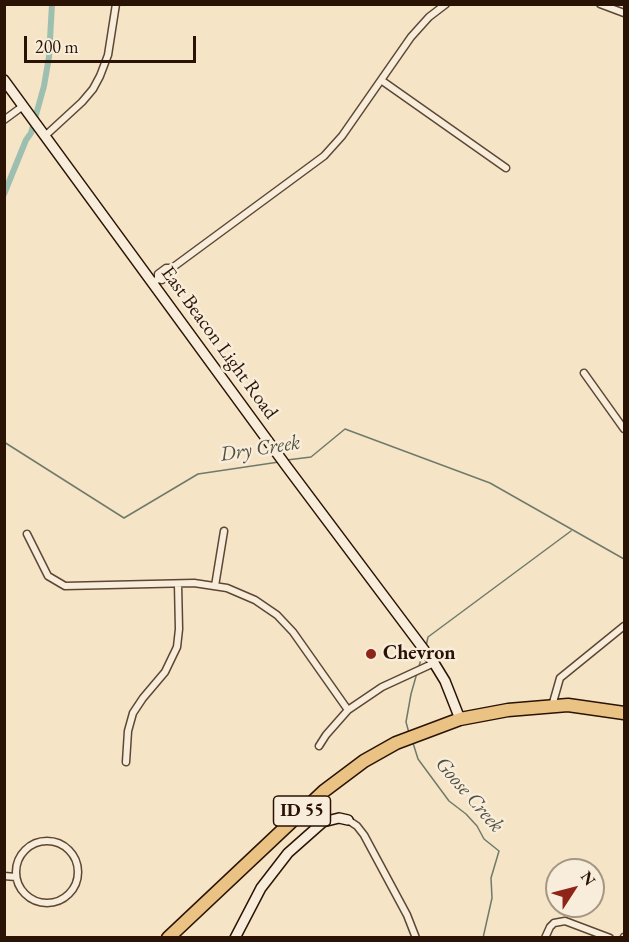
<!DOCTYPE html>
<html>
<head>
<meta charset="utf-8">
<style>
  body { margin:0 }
  #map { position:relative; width:629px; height:942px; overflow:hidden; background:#f5e4c6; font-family:"EB Garamond",serif }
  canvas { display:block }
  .frame { position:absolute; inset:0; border:6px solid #2a1304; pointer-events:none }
  .north { position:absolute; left:545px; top:858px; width:60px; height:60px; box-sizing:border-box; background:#f8edda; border:2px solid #a69684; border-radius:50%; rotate:54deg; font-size:16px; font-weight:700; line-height:24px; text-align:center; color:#2a1304 }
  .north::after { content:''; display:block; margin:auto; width:21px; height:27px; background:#8f2418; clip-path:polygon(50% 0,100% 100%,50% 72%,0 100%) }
  .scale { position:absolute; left:24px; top:36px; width:172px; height:27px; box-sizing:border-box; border:3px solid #2a1304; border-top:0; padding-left:8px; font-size:18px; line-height:21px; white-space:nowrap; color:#2a1304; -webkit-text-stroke:4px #f8edda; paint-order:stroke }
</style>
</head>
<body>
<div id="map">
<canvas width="629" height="942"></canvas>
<div class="frame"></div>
<div class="north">N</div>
<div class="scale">200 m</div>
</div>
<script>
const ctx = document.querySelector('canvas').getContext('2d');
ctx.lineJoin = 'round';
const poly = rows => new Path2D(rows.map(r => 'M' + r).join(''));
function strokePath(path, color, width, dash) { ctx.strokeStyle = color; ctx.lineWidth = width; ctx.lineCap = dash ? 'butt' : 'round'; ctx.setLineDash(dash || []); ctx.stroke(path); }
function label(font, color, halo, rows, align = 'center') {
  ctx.font = font + ' "EB Garamond",serif'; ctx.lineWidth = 5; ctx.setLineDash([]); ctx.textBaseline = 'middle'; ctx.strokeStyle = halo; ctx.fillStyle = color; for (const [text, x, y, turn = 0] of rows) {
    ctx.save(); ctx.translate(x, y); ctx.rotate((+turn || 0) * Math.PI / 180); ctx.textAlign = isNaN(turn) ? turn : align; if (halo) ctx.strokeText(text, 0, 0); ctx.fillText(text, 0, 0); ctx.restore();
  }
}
strokePath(poly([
  [4,442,124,518,198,474,279,462],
  [287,460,311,457,345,429,490,483,624,559],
  [426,646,428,637,571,531],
  [419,666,422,656],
  [409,733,406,722,411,694,417,673],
  [413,743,418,759,449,801,466,814,477,826,484,839,499,851,491,878,492,898,483,938]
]), '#6f7a6b', 1.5);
strokePath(poly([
  [4,194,26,140,31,133,44,86,49,57,52,4]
]), '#9dbfb0', 6);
const street = poly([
  [600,4,624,13],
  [381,80,506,168],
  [4,120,23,106],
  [45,136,82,102,93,89,100,76,108,55,116,4],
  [172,268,324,156,342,136,411,37,429,17,446,4],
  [152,283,158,279,162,280,170,274,172,268,166,268,158,274,158,279],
  [584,373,624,429],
  [27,534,48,576,65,586,194,583,227,588,255,600,277,615,293,632,348,710],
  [215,586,224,531],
  [552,706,560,678,624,626],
  [319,746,326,735,348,710,382,687,434,663],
  [126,762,128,731,133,713,143,698,165,672,177,647,179,629,178,584],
  [348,820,357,826,364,835,407,915,416,938],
  '16 872a31 31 0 1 1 62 0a31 31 0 1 1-62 0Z',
  [4,876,16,877],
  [545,938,550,927,554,923,565,921,610,938],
  [624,938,624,937]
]);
const secondary = poly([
  [4,80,287,467,434,663,445,681,460,719],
  [235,938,261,888,288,853,323,822,339,818,348,820]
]);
const highway = poly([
  [168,938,324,791,364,761,396,743,460,719,508,710,568,705,624,713]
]);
strokePath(street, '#5d4734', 9);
strokePath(secondary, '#2a1304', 12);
strokePath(highway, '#2a1304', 15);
strokePath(street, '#f8edda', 6);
strokePath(secondary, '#f8edda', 9);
strokePath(highway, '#eac283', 12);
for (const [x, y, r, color] of [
  [371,654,6,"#8f2418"]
]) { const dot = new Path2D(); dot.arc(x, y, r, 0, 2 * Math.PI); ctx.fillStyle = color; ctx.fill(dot); strokePath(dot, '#f8edda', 2); }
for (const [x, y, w] of [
  [302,811,57]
]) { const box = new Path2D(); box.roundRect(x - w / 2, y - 15, w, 30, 4.5); ctx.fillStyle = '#f8edda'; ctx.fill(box); strokePath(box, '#2a1304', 1.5); }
label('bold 18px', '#2a1304', null, [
  ["ID 55",302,811]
]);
label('20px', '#2a1304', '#f8edda', [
  ["East Beacon Light Road",219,343,54]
]);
label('bold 20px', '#2a1304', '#f8edda', [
  ["Chevron",383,654]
], 'left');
label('italic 21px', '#524f40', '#f8edda', [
  ["Dry Creek",260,449,-9],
  ["Goose Creek",469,795,49]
]);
</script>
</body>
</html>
